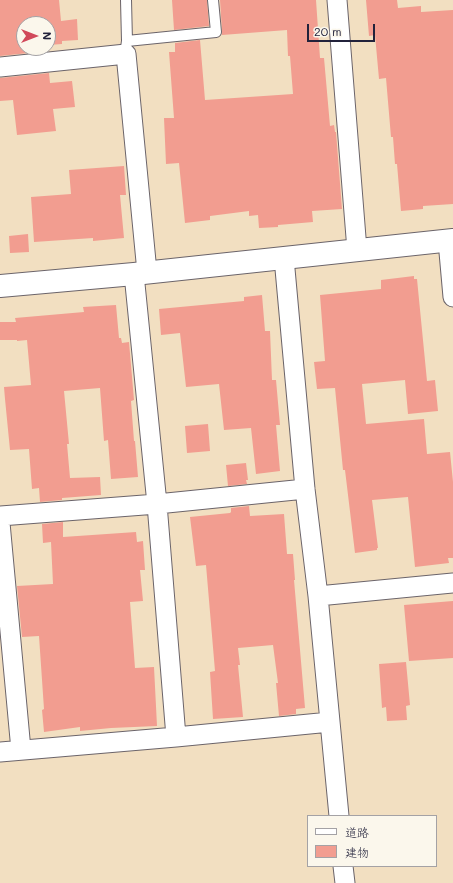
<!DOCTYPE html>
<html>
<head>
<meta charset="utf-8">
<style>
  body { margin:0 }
  #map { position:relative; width:453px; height:883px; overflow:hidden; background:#f2dfc1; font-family:Mali,"Klee One",sans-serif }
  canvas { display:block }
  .legend { position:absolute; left:307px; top:815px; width:130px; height:52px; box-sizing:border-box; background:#fbf7ec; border:1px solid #a4a2a5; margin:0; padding:5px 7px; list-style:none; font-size:12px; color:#22223b }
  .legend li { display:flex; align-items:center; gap:8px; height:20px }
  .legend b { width:20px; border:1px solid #a4a2a5 }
  .north { position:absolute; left:16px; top:16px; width:40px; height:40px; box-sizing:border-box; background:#fbf7ec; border:1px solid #a4a2a5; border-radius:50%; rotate:90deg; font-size:11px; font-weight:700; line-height:16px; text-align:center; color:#22223b }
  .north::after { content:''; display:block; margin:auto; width:14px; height:18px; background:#d1495b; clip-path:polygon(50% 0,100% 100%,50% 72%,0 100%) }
  .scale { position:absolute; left:307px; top:24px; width:68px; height:18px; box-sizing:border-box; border:2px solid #22223b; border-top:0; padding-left:5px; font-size:12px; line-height:14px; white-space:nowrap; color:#22223b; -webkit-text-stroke:3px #fbf7ec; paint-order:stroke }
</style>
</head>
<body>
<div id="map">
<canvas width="453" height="883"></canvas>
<ul class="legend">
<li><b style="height:5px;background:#fff"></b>道路</li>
<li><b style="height:11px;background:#f29d90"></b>建物</li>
</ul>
<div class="north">N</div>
<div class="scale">20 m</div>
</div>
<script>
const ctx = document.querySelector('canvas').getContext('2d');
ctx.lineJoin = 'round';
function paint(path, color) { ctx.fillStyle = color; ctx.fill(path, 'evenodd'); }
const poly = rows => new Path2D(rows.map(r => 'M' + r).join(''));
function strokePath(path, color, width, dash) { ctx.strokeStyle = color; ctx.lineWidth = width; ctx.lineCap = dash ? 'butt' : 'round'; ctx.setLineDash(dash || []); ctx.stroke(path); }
paint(poly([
  [0,0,59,0,61,21,77,19,78,40,62,41,62,44,48,45,48,24,24,24,24,48,47,48,47,51,0,56],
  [172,0,207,0,209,26,174,30],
  [220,0,316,0,320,58,324,58,330,126,334,125,335,132,336,132,342,209,312,211,313,222,278,225,278,227,259,228,258,215,249,216,249,211,210,216,210,220,185,223,179,163,166,164,164,118,174,118,169,52,175,52,175,43,200,40,205,100,293,94,290,56,288,56,287,30,222,35,222,31],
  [366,0,397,0,398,8,421,6,421,12,453,10,453,204,423,206,423,209,401,211,397,164,395,164,393,137,391,137,386,78,379,79,375,35,369,36],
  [49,73,50,83,72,81,75,107,53,109,56,131,17,135,13,100,0,101,0,78],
  [124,166,126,195,120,195,124,238,93,241,93,238,34,242,31,197,71,194,69,170],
  [28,234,29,252,10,253,9,236],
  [414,276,414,279,417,279,427,381,435,380,438,411,408,414,405,380,362,384,366,424,424,419,427,454,450,452,453,482,453,558,448,558,449,563,415,567,408,497,372,500,378,548,377,548,377,550,355,553,345,470,343,470,335,388,317,389,314,362,325,361,320,295,381,289,381,280],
  [262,295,265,331,270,331,272,380,276,380,280,425,276,425,280,471,256,474,251,428,224,430,219,384,186,387,180,333,161,335,159,309,244,301,244,297],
  [116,305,119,338,121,338,122,343,129,342,134,400,131,401,134,441,135,441,138,477,111,479,108,440,104,441,100,388,64,391,69,444,67,444,70,478,100,477,101,495,62,498,62,500,40,502,39,488,32,489,29,449,10,450,5,399,4,387,31,385,27,340,17,341,17,340,0,340,0,322,16,322,15,318,84,312,83,307],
  [208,424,210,451,187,453,185,426],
  [246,463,248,480,246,480,247,484,228,486,226,465],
  [249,506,250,516,284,514,287,554,293,554,295,580,294,580,305,708,296,709,296,714,279,716,276,683,278,683,273,645,238,648,240,665,238,665,243,717,213,719,210,672,215,671,206,565,196,566,190,517,230,513,231,512,231,508],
  [63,522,63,537,136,532,137,542,143,541,145,570,140,570,143,601,130,602,135,668,154,667,157,726,111,728,80,731,80,727,44,732,42,710,44,709,39,636,22,637,17,586,53,584,51,542,43,543,42,524],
  [453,601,453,658,409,661,404,605],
  [406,662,410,705,406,706,407,720,387,721,386,707,382,708,379,664]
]), '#f29d90');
const lane = poly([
  [126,0,127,41,126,48],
  [127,41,216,32,213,0]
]);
const street = poly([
  [337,0,357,250],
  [0,67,126,54,147,272],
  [448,241,453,297],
  [284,258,305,489,318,596,339,816],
  [134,274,157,504,176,737],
  [0,516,157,504,305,489],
  [0,523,21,750],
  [318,596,453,583],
  [0,752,176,737,330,722],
  [343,866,345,883]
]);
const secondary = poly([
  [0,286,134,274,453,240]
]);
strokePath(lane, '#6b646a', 12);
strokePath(street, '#6b646a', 21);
strokePath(secondary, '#6b646a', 24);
strokePath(lane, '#fff', 10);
strokePath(street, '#fff', 19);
strokePath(secondary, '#fff', 22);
</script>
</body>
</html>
